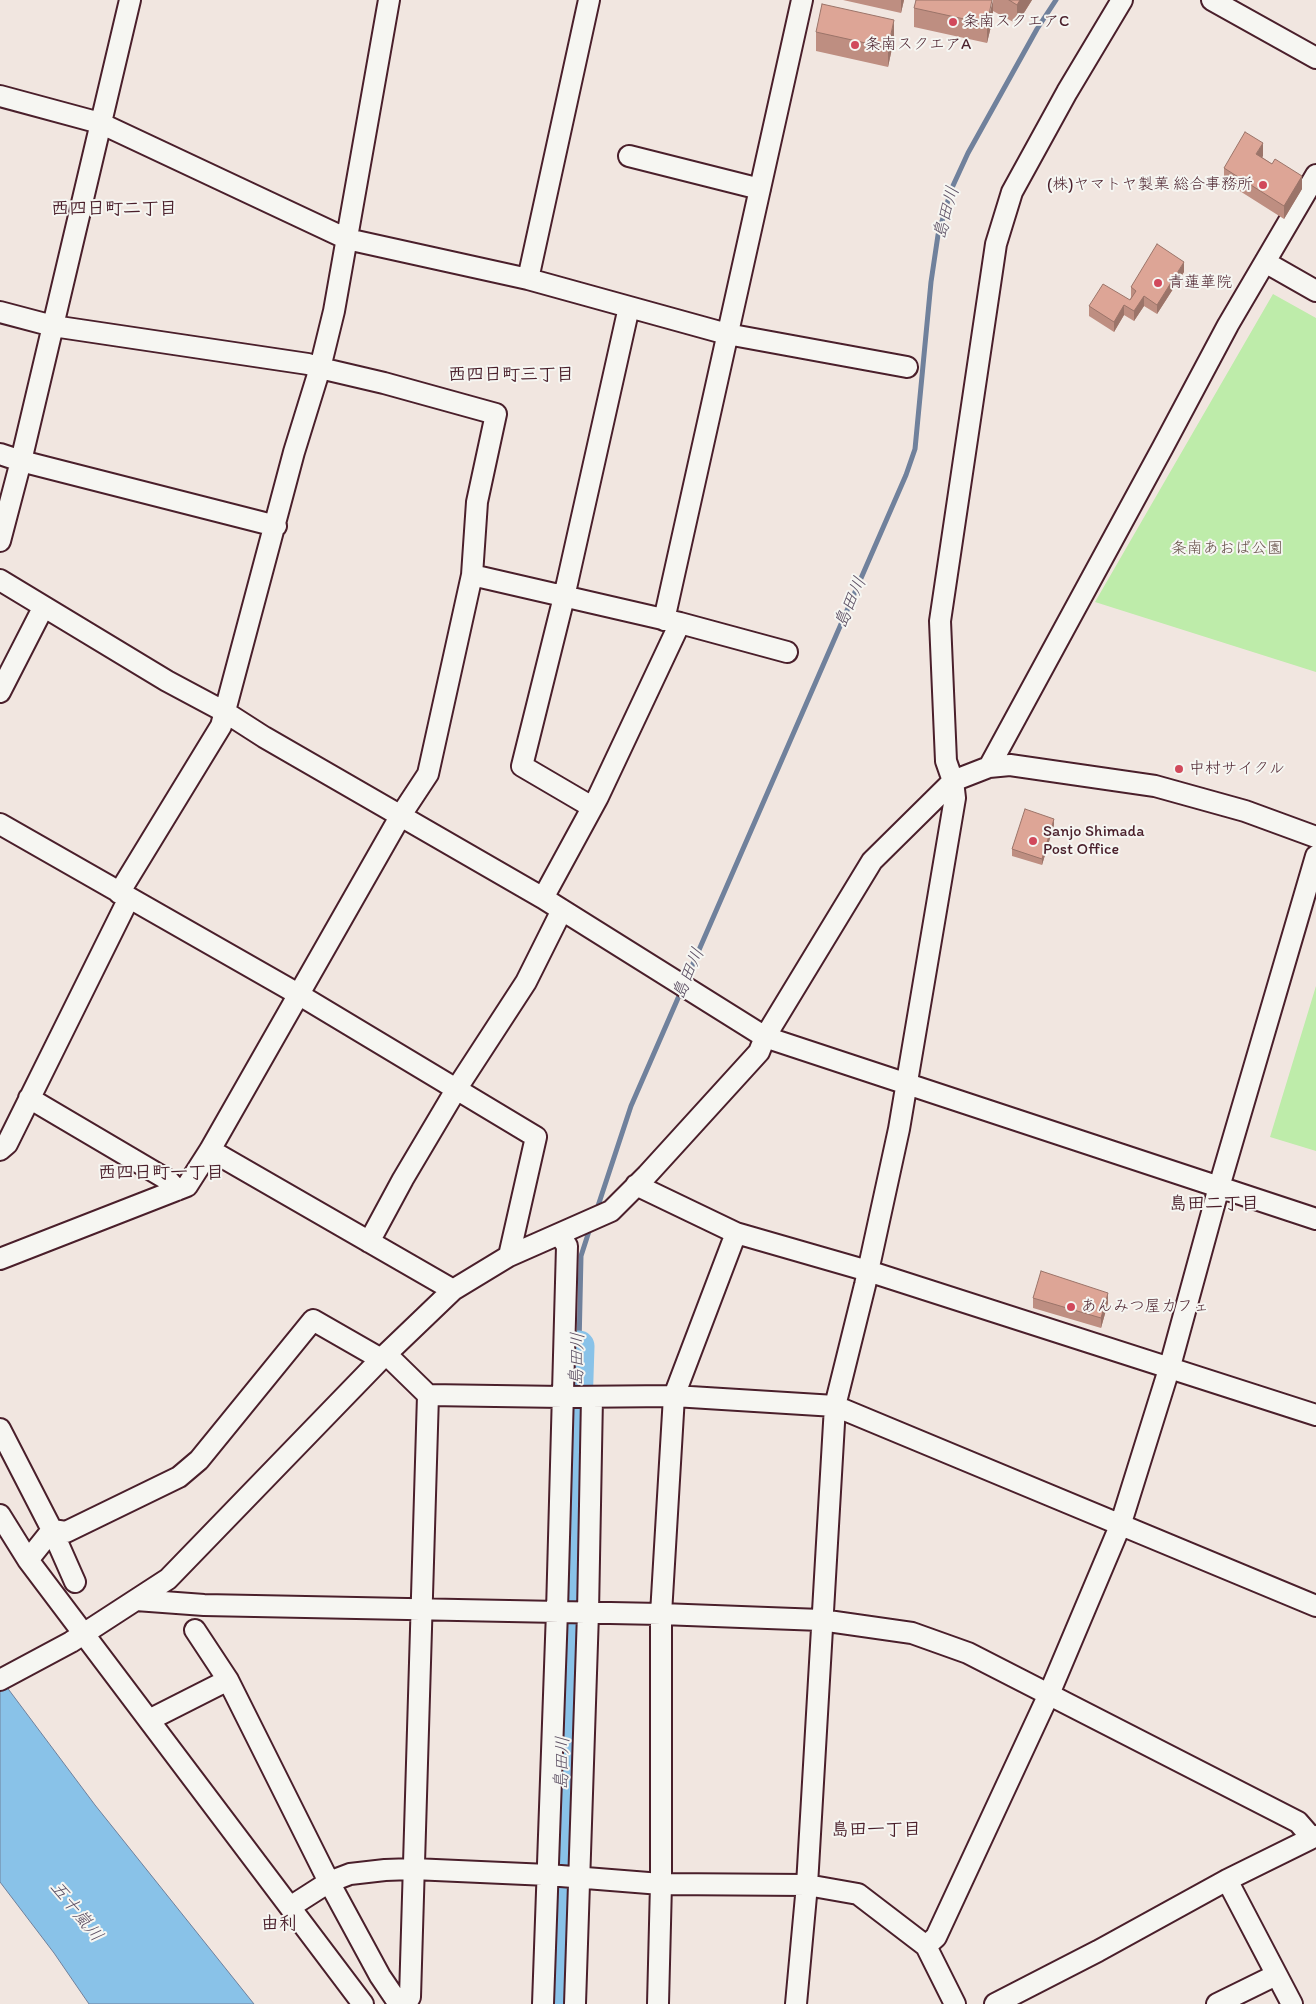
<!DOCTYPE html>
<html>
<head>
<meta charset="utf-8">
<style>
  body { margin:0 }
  canvas { display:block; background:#f1e6e0 }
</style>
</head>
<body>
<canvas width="1316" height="2004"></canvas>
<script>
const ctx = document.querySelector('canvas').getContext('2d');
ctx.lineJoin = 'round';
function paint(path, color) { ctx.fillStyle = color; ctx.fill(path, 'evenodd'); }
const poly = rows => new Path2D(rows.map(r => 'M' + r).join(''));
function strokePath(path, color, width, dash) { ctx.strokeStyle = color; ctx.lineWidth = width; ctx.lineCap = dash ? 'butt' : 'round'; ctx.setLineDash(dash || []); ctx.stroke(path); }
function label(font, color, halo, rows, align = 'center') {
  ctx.font = font + ' Itim,"Klee One",sans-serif'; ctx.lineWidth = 4; ctx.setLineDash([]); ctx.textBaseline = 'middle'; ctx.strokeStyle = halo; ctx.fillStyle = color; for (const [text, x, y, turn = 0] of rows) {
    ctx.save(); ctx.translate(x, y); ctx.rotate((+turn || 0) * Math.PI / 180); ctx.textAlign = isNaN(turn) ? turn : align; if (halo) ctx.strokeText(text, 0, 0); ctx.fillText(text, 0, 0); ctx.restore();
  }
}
paint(poly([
  [1273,294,1316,318,1316,672,1095,602],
  [1316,986,1316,1151,1270,1137]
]), '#beecaa');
const water = poly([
  [0,1678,95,1805,254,2004,89,2004,54,1953,0,1882,0,1678]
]);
paint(water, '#89c2e8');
strokePath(water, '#70819c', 1);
strokePath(poly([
  [685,982,906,475,915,449,931,282,938,235,951,190,968,153,1037,29,1056,0],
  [596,1212,631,1106,682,989],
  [579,1346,581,1256,591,1225]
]), '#70819c', 5);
strokePath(poly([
  [559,2004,560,1831,571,1596,579,1346]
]), '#89c2e8', 31);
const minor = poly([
  [1212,0,1316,58],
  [0,96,100,123,347,239,528,279,727,334,907,367],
  [629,156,760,189],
  [1265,262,1316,291],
  [528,279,589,0],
  [0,312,53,326,308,364,320,368,384,383,496,414,477,502,472,575,428,774,401,815,210,1150,187,1186,0,1259],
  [0,454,21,461,276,526],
  [0,541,21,461,130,0],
  [472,575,680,623,787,652],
  [0,580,167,681,225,712,264,737,543,898,765,1037,1316,1219],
  [664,620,802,0],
  [0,692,43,608],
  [989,767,1163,447,1228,325,1316,175],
  [592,807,522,766,564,597,629,307],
  [0,824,298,994,536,1137,509,1256],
  [119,893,221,726,294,452,320,368,334,311,389,0],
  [543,898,598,797,680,623],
  [29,1098,168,1180,177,1190],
  [0,1150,7,1144,129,898],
  [210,1150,453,1290],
  [636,1185,736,1233,868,1271,1316,1415],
  [369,1242,403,1179,457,1088,526,982,562,910],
  [386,1354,428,1395,563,1397,674,1396,835,1406,1316,1606],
  [0,1429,52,1530,75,1582],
  [0,1515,28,1560,363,2004],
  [28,1560,52,1530,66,1532,179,1477,199,1460,313,1320,381,1359],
  [136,1600,204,1605,661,1614,821,1620,912,1633,968,1653,1298,1822,1312,1838],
  [195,1630,228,1680,329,1882,380,1976,399,2004],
  [0,1680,71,1642,168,1579,381,1359,453,1290,509,1256,611,1211,647,1175,759,1052,765,1037,872,861,953,781,946,761,940,621,996,244,1012,192,1067,92,1122,0],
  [149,1720,228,1680],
  [1227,1880,1292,2004],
  [290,1907,329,1882,350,1874,385,1870,413,1869,548,1875,661,1884,807,1885,858,1894,926,1946,955,2004],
  [926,1946,936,1937,1049,1694,1120,1526,1170,1366,1219,1187,1316,856],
  [406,2004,410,1997,428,1395],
  [543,2004,557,1611,567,1246,559,1234],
  [575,2004,588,1613,592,1397],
  [658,2004,661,1884,661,1614,674,1396,736,1233],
  [796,2004,807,1885,835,1406,865,1285,899,1129,955,798,953,781,989,767,1010,765,1155,786,1245,811,1316,837],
  [995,2004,1098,1951,1227,1880,1316,1836],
  [1217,2004,1276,1975]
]);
strokePath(minor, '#4a1f2b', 24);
strokePath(minor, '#f6f6f2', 20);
paint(poly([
  [843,0,904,0,901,13],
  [993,0,1032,0,1017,24,993,11],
  [914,8,993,18,987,43,914,27],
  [816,32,894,39,888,67,816,51],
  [1263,156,1262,157,1272,164,1302,189,1284,219,1224,181,1224,168],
  [1184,272,1157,314,1144,306,1134,321,1124,315,1114,332,1089,316,1089,306,1130,300,1131,297,1131,287],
  [1054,825,1042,865,1012,856,1012,849],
  [1033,1298,1108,1303,1101,1328,1033,1308]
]), '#be8e81');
paint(poly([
  [901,0,904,0,901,13],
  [993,0,993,18,987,43,987,24],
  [1020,0,1032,0,1017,24,1017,5],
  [894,20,894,39,888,67,888,48],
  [1263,143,1263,156,1256,167,1256,154],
  [1302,176,1302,189,1284,219,1284,206],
  [1184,262,1184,272,1157,314,1157,305],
  [1144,296,1144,306,1134,321,1134,311],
  [1124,305,1124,315,1114,332,1114,322],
  [1054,819,1054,825,1042,865,1042,859],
  [1108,1293,1108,1303,1101,1328,1101,1318]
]), '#9b7469');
const building = poly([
  [916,0,992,0,987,24,914,8,916,0],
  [1009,0,1020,0,1017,5,1009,0],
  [822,4,894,20,888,48,816,32,822,4],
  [1245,132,1263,143,1256,154,1272,164,1275,159,1302,176,1284,206,1224,168,1245,132],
  [1157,244,1184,262,1157,305,1144,296,1134,311,1124,305,1114,322,1089,306,1103,284,1130,300,1136,291,1131,287,1157,244],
  [1025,809,1054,819,1042,859,1012,849,1025,809],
  [1041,1271,1108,1293,1101,1318,1033,1298,1041,1271]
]);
paint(building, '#dda596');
strokePath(building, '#9b7469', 1);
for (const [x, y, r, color] of [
  [953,22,5,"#d1495b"],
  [855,45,5,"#d1495b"],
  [1263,185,5,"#d1495b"],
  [1158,283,5,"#d1495b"],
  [1179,769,5,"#d1495b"],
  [1033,841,5,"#d1495b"],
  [1071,1307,5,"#d1495b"]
]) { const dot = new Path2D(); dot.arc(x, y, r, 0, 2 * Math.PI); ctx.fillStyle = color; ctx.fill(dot); strokePath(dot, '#f6f6f2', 2); }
label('16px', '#4a1f2b', '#f6f6f2', [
  ["条南スクエアC",963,22],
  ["条南スクエアA",865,45],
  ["(株)ヤマトヤ製菓 総合事務所",1253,185,"right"],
  ["青蓮華院",1168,283],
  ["中村サイクル",1189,769],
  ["Sanjo Shimada",1043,832],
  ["Post Office",1043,850],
  ["あんみつ屋カフェ",1081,1307]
], 'left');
label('16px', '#67524b', '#f6f6f2', [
  ["条南あおば公園",1227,549]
]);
label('bold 18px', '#4a1f2b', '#f6f6f2', [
  ["西四日町二丁目",114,209],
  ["西四日町三丁目",511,375],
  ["西四日町一丁目",161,1173],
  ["島田二丁目",1214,1204],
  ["島田一丁目",876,1830],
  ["由利",279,1924]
]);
label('italic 18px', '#5d5064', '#f6f6f2', [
  ["島田川",947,213,-74],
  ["島田川",851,603,-66],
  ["島田川",689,974,-66],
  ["島田川",578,1359,-88],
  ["島田川",563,1763,-88],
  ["五十嵐川",76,1912,51]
]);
</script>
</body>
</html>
